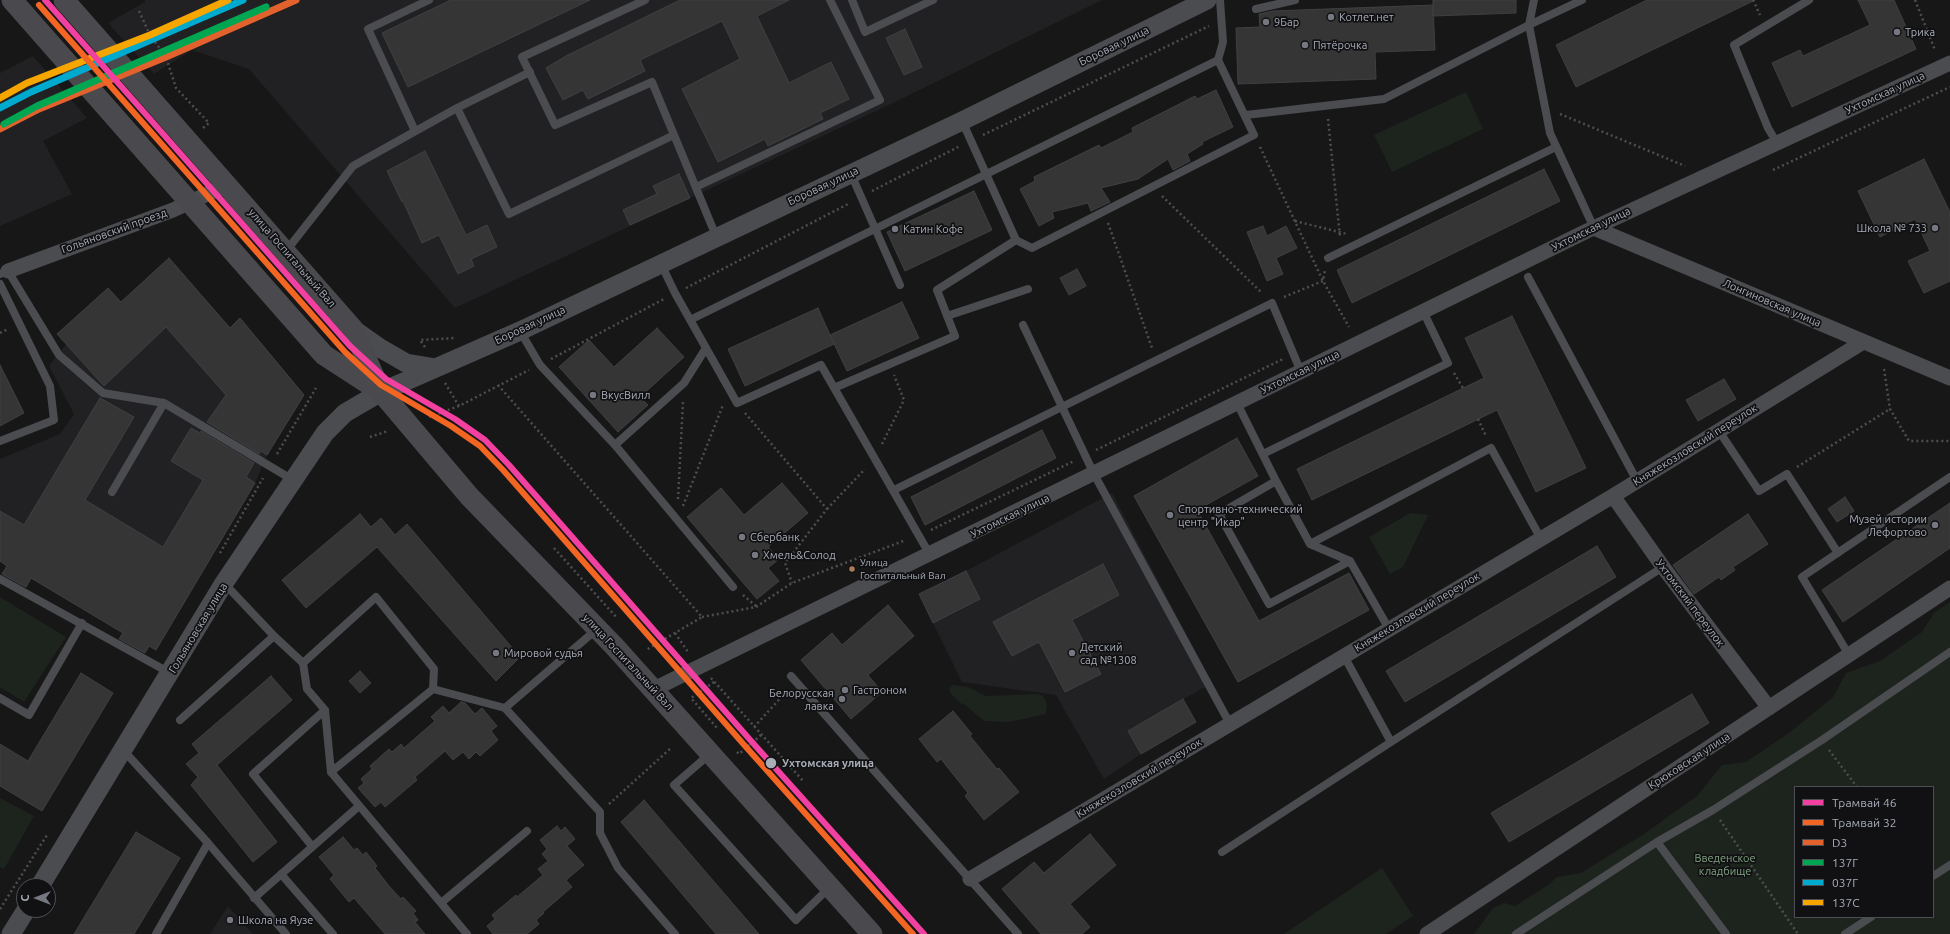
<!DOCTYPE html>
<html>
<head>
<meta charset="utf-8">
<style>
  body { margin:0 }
  #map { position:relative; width:1950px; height:934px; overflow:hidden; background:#171717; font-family:Ubuntu,sans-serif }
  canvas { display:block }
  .legend { position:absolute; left:1794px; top:786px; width:140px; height:132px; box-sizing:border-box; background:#111113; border:1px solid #4d4f55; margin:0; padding:5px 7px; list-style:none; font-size:12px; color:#a8adb8 }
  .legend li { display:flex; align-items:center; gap:8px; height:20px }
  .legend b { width:20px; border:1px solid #4d4f55 }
  .north { position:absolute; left:16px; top:878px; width:40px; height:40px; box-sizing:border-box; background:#111113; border:1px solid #4d4f55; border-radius:50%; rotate:270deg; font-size:11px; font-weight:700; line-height:16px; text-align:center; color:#a8adb8 }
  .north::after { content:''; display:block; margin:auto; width:14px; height:18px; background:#757880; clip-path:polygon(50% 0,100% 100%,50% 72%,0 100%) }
</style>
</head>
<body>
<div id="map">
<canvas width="1950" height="934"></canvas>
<ul class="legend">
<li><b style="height:5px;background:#f240a1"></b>Трамвай 46</li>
<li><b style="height:5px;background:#f26522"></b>Трамвай 32</li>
<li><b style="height:5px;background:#e2612d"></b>D3</li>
<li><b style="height:5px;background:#00a651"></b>137Г</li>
<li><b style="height:5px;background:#00a9ce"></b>037Г</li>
<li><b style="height:5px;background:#f7a600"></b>137С</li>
</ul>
<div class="north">С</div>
</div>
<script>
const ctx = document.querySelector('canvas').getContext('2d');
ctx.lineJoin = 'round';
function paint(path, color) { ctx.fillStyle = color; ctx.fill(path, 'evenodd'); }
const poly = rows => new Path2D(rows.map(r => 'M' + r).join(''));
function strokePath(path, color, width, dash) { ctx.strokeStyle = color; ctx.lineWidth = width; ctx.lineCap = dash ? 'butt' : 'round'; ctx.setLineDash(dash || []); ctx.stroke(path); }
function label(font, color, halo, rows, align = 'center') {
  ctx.font = font + ' Ubuntu,sans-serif'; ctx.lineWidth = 3.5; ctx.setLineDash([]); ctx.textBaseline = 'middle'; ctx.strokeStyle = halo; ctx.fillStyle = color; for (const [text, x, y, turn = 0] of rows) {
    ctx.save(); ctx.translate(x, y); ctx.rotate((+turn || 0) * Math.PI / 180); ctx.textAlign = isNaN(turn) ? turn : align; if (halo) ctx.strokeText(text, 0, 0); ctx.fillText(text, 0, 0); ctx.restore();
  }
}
paint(poly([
  [145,0,1102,0,893,103,455,308,249,69,192,50,154,74,108,23,145,2],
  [33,56,87,118,43,141,72,194,0,226,0,73],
  [169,258,230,328,240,318,304,395,267,455,255,483,156,650,149,646,144,654,119,639,122,632,31,578,25,589,2,575,7,566,0,561,0,459,60,434,74,414,49,366,66,344,57,334,108,288,121,302],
  [1112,493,1212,683,1128,731,1141,754,1104,779,1056,695,962,682,933,623,979,599,966,571],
  [228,906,253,934,210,934]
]), '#212123');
paint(poly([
  [1466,92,1483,129,1392,172,1374,135],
  [1410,513,1428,515,1403,567,1390,574,1369,537],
  [0,597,66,637,24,702,0,687],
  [1950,602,1950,934,1474,934,1493,908,1504,903,1515,906,1548,885,1557,877,1581,873,1644,834,1697,796,1722,765,1746,762,1789,733,1833,697,1846,673,1880,661,1922,632,1934,613],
  [1795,787,1933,787,1933,917,1795,917],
  [953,685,968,687,986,696,1038,694,1043,696,1047,704,1046,714,1009,722,984,721,965,705,960,703,950,693,949,688],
  [0,798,34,816,4,869,0,867],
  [1382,868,1413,916,1386,934,1284,934]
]), '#1d241e');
const building = poly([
  [451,0,590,0,408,87,382,33,451,0],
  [680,0,789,0,757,16,789,83,831,62,849,99,820,113,823,119,768,146,765,139,718,162,682,89,740,59,722,21,640,60,645,71,588,99,583,90,563,100,546,68,566,56,680,0],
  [1433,0,1516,0,1516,13,1433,16,1433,0],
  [1647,0,1755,0,1576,87,1556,45,1647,0],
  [1858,0,1894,0,1916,49,1792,107,1772,63,1800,50,1803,56,1870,25,1858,0],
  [1433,5,1435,50,1375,52,1376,79,1238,84,1236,28,1260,27,1259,14,1273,11,1433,5],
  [905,29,922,67,904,75,886,38,905,29],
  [1216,90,1233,127,1202,142,1203,144,1187,154,1190,161,1173,170,1168,159,1138,179,1101,188,1110,202,1091,211,1088,203,1052,212,1054,218,1039,226,1020,189,1035,181,1034,177,1099,145,1101,148,1133,132,1132,128,1195,96,1197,99,1216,90],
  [425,151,466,235,487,225,497,247,471,259,474,266,458,274,439,235,422,243,403,201,402,202,387,171,425,151],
  [1924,159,1950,212,1950,281,1924,293,1908,261,1930,251,1915,219,1880,237,1858,191,1924,159],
  [1544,169,1560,201,1352,303,1337,270,1544,169],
  [679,174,690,198,630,225,623,210,657,194,653,186,679,174],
  [974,191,992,230,905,271,887,232,974,191],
  [1263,226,1267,236,1286,226,1297,248,1276,258,1283,274,1267,281,1247,232,1263,226],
  [169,258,230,328,240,318,304,395,267,455,261,451,259,454,207,422,226,395,166,327,104,386,57,334,108,288,121,302,169,258],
  [1077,269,1086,286,1069,295,1060,278,1077,269],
  [902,302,919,338,847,371,830,335,902,302],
  [818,308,834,344,745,386,728,349,818,308],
  [1512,316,1586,468,1536,492,1497,410,1312,500,1297,469,1484,378,1465,338,1512,316],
  [657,328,684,357,640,397,648,405,618,432,559,367,589,340,614,367,657,328],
  [0,365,24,413,0,426,0,365],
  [1724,379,1736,399,1698,421,1686,400,1724,379],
  [100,398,134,417,85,500,163,547,203,480,171,461,191,428,200,433,201,431,254,463,246,477,255,483,156,650,149,646,145,653,119,639,123,633,31,578,26,587,2,574,7,566,0,561,0,511,24,525,100,398],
  [1042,430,1056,458,925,525,911,497,1042,430],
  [1237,438,1258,476,1197,510,1259,621,1349,573,1369,610,1238,682,1134,496,1237,438],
  [782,483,808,513,768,547,779,559,768,568,779,581,757,599,687,517,721,488,744,515,782,483],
  [1845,497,1854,511,1837,522,1828,509,1845,497],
  [1950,503,1950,548,1843,622,1822,590,1950,503],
  [360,514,371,527,381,518,395,535,407,524,520,657,496,681,377,547,306,608,282,580,360,514],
  [1748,514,1768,544,1733,567,1735,570,1721,580,1719,577,1694,594,1673,565,1748,514],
  [1597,546,1616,577,1405,702,1386,671,1597,546],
  [1103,564,1119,595,1072,620,1101,674,1065,692,1039,642,1012,656,993,622,1103,564],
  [966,571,980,599,933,623,919,594,966,571],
  [888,605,914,636,868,675,882,692,851,719,801,660,832,633,842,645,888,605],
  [360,671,371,683,360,693,349,681,360,671],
  [81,673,113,693,42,811,0,786,0,744,28,761,81,673],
  [271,676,292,700,217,765,277,842,253,862,191,785,198,777,186,764,199,753,192,744,271,676],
  [1692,694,1709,723,1509,842,1491,813,1692,694],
  [1183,699,1196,722,1141,754,1128,731,1183,699],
  [461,702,465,703,475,714,482,708,497,726,491,731,498,740,480,756,476,752,469,759,463,752,453,760,445,751,415,777,417,780,385,807,381,802,375,807,358,788,364,783,361,779,372,769,370,766,389,749,392,752,401,744,404,748,435,721,431,717,443,706,449,713,461,702],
  [953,711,972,734,970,736,997,769,999,768,1019,792,984,820,965,796,968,793,941,759,937,762,919,739,953,711],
  [644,800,661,820,759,934,716,934,621,822,644,800],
  [557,826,561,831,565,827,575,839,567,846,584,865,566,880,572,887,543,912,544,913,536,920,539,924,527,934,493,934,487,926,495,919,492,915,516,895,517,897,543,875,538,869,548,861,542,854,547,849,540,840,557,826],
  [136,832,180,858,134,934,74,934,136,832],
  [1090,834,1116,865,1070,904,1090,927,1082,934,1041,934,1002,889,1034,862,1044,873,1090,834],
  [343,837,354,850,357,848,363,855,366,852,377,866,375,868,389,886,401,899,403,897,416,911,413,913,418,920,415,922,425,934,385,934,354,898,349,902,330,879,334,875,319,857,343,837]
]);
paint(building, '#353536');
strokePath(building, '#3f4043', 1);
strokePath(poly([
  [1753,0,1760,15],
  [1915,0,1935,50],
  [139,11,150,35,166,57,176,88,209,123,203,128],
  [1560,114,1685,166],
  [1328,119,1340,237],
  [983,135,1209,26],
  [1260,147,1323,281,1349,327],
  [1773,170,1950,87],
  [872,191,960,146],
  [1162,196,1262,293],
  [1295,221,1347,234],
  [1108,223,1152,348],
  [686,288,850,203],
  [1284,297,1323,281,1325,270],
  [0,333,8,329],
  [425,347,420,340,455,338],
  [551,359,664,299],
  [1884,369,1890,409,1909,441,1950,441],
  [1454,373,1463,388],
  [445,383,459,406],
  [498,385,702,617,646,650],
  [745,413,827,509,785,563,792,583],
  [429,417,459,406,529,370],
  [1478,419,1486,436],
  [370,437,388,431],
  [882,444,904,400,894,375],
  [1096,450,1283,359],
  [277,454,316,388],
  [1797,467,1890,409],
  [678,499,683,402],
  [683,506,723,405],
  [827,509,865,469],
  [931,530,1074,461],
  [554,548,617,618],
  [220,553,263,478],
  [743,595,756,606],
  [702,617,756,607,792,583,906,540],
  [675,633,688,652],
  [711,678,804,782],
  [714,682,691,698,717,728],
  [754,727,787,691],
  [1829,750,1857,787],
  [737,752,739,754,761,735],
  [609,804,671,748],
  [1720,820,1798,934],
  [0,909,47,835]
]), '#4d4e52', 2.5, [2, 3]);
strokePath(poly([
  [645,0,522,57,555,125,652,82,716,236],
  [852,0,865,32,933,0],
  [1534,0,1529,25,1550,133,1594,228],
  [1256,9,1295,0],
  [457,108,530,72],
  [1246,115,1384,99,1529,25,1582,0],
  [962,121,1016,240,1032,248,1254,135,1218,60,1223,42,1220,0],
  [415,131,368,29,429,0],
  [1777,143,1768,128,1734,45,1809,0],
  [851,174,900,285],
  [696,187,880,100,830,0],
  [286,251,353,166,457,108,509,214,674,135],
  [1328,258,1556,147],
  [661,264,675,293,737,403,821,365,930,555],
  [0,274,8,271,59,355,103,393,164,403,112,492],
  [1528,277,1637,481],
  [0,284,50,386,54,420,0,441],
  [947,316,1028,289],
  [690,320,1218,60],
  [1023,325,1094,474,1230,724],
  [520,331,540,365,615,445],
  [706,348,684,383,615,445,733,587],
  [834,388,955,336,937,290,1016,240],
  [164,403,293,480],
  [1237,403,1276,481,1219,514,1269,604,1350,561,1389,629],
  [1719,431,1759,491,1787,474,1838,553],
  [1263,454,1448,363,1423,311],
  [1276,481,1310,544,1350,561],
  [894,490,1272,303,1301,372],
  [1310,544,1491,448,1541,539],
  [0,579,170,673],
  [224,583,274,636,303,663,376,597,434,669,433,689,505,708,600,812,600,833,618,868,675,934],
  [1849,655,1802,577,1950,477],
  [1344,656,1391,742,1663,567],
  [303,663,307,689,325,710,331,772,433,689],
  [791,676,1018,934],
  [0,698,29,715,82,623],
  [505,708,597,629],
  [180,720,274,636],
  [124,751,208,843,286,934],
  [711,753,674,785,796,920,830,887],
  [331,772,467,934],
  [1657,842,1726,934],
  [312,846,253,774,325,710],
  [1222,852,1391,742],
  [281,874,333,934],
  [1933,876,1950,865],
  [254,898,359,806],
  [441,903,527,831],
  [156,934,208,843],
  [1516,934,1657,842,1713,810,1822,740,1950,652],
  [1845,934,1871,917]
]), '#4b4c50', 8);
strokePath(poly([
  [1594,228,1950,378],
  [8,271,173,210,227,185],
  [1613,496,1663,567,1769,708],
  [654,689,1587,231,1950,63],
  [970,879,1613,496,1863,342],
  [1427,934,1950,588]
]), '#4b4c50', 15);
strokePath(poly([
  [353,329,380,348,406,363,436,368],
  [40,886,224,583,325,433,345,413,381,392,520,331,962,121,1207,0],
  [11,934,26,910]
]), '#4b4c50', 19);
strokePath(poly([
  [12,0,324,355,381,392],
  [64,0,353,329,381,392,469,496,615,647,872,934]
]), '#4a4a4e', 21);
strokePath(poly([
  [0,129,39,109,166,57,296,0]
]), '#e2612d', 7);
strokePath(poly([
  [4,124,37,106,266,7]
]), '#00a651', 7);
strokePath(poly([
  [0,108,31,92,243,0]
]), '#00a9ce', 7);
strokePath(poly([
  [0,98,27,83,150,35,228,0]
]), '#f7a600', 7);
strokePath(poly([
  [45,0,350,346,386,379,455,419,485,440,509,465,752,742,924,934]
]), '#f240a1', 6);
strokePath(poly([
  [39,5,345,352,381,385,451,426,480,446,503,470,746,747,913,934]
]), '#f26522', 6);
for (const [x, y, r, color] of [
  [1331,17,4,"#757880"],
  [1266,22,4,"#757880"],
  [1897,32,4,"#757880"],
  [1305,45,4,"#757880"],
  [1935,228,4,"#757880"],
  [895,229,4,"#757880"],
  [593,395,4,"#757880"],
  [1170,515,4,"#757880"],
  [1935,525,4,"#757880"],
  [742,537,4,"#757880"],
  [755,555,4,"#757880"],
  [852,569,3.5,"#b07c57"],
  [496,653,4,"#757880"],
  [1072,653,4,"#757880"],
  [845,690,4,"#757880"],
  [842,699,4,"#757880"],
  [771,763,6,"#a8adb8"],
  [230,920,4,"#757880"]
]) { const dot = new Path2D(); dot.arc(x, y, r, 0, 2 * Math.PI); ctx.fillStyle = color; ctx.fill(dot); strokePath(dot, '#111113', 1.5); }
label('10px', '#a8adb8', '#111113', [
  ["Улица",860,563],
  ["Госпитальный Вал",860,576]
], 'left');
label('11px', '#a8adb8', '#111113', [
  ["Котлет.нет",1339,17],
  ["9Бар",1274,22],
  ["Трика",1905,32],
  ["Пятёрочка",1313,45],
  ["Школа № 733",1927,228,"right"],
  ["Катин Кофе",903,229],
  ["ВкусВилл",601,395],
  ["Спортивно-технический",1178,509],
  ["центр \"Икар\"",1178,522],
  ["Музей истории",1927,519,"right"],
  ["Лефортово",1927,532,"right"],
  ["Сбербанк",750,537],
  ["Хмель&Солод",763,555],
  ["Детский",1080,647],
  ["сад №1308",1080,660],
  ["Мировой судья",504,653],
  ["Гастроном",853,690],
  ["Белорусская",834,693,"right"],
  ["лавка",834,706,"right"],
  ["Школа на Яузе",238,920]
], 'left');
label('11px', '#a8adb8', '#111113', [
  ["Боровая улица",1114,46,-26],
  ["Ухтомская улица",1885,93,-25],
  ["Боровая улица",823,186,-25],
  ["Ухтомская улица",1591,229,-26],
  ["Гольяновский проезд",114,231,-20],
  ["улица Госпитальный Вал",292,258,49],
  ["Лонгиновская улица",1772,303,23],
  ["Боровая улица",530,325,-25],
  ["Ухтомская улица",1300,372,-26],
  ["Княжекозловский переулок",1695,445,-32],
  ["Ухтомская улица",1010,516,-26],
  ["Ухтомский переулок",1690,603,53],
  ["Княжекозловский переулок",1417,612,-31],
  ["Гольяновская улица",198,628,-59],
  ["улица Госпитальный Вал",628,662,47],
  ["Крюковская улица",1689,761,-33],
  ["Княжекозловский переулок",1139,778,-31]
]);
label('bold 11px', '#a8adb8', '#111113', [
  ["Ухтомская улица",782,763]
], 'left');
label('11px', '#7fa381', '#111113', [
  ["Введенское",1725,858],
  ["кладбище",1725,871]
]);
</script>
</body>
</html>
